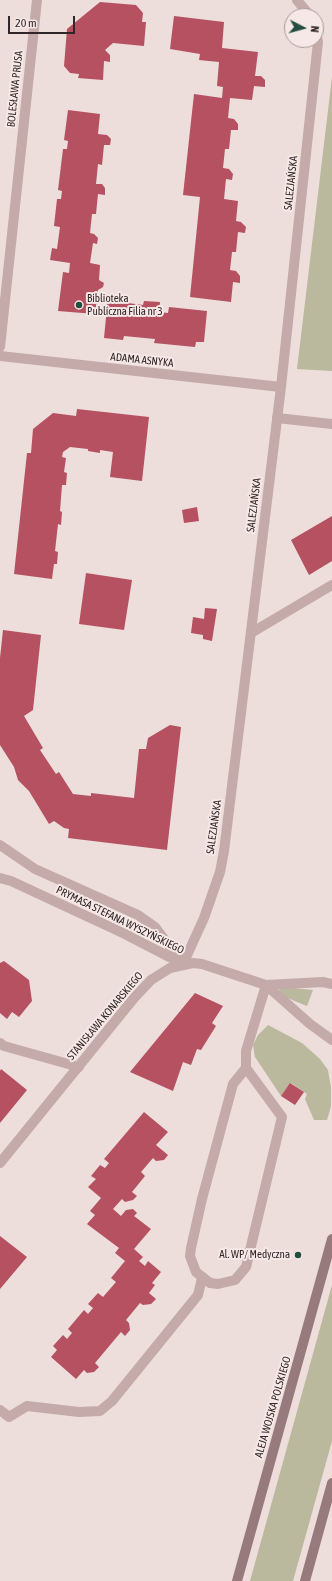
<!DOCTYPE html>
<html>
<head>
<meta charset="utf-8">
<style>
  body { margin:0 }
  #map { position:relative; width:332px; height:1581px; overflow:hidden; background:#eddddb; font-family:"Asap Condensed",sans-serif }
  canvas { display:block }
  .north { position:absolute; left:284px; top:8px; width:40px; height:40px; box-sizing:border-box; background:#f6e8e6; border:1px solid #a89b9a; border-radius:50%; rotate:96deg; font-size:11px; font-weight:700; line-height:16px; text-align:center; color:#322728 }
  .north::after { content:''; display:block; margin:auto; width:14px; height:18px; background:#234d3f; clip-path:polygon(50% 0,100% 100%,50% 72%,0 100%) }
  .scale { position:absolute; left:8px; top:16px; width:67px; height:18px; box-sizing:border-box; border:2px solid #322728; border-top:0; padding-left:5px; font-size:12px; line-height:14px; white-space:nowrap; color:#322728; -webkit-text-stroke:3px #f6e8e6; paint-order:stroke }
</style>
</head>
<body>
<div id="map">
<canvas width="332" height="1581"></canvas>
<div class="north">N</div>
<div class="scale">20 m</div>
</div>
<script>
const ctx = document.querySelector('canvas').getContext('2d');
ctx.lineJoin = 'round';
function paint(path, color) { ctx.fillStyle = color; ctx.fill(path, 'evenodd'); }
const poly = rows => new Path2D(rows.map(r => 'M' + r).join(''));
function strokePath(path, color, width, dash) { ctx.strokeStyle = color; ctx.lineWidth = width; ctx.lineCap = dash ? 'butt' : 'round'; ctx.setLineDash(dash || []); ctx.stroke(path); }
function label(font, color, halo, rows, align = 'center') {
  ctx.font = font + ' "Asap Condensed",sans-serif'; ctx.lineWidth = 4; ctx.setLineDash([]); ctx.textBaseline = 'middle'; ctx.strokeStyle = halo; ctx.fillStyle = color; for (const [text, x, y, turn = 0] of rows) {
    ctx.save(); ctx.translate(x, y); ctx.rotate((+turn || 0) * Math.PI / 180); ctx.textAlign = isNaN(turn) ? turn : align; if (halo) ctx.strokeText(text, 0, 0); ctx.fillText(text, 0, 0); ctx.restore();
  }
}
paint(poly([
  [332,77,332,371,297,369],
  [284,987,313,990,307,1006,285,997,279,990],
  [268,1025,302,1043,320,1059,328,1070,331,1088,331,1106,327,1120,314,1120,305,1099,307,1094,291,1083,281,1096,255,1057,253,1045,258,1035],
  [332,1285,332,1441,293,1581,250,1581]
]), '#bab89d');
paint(poly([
  [100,2,136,5,143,13,142,22,146,22,144,46,113,43,105,50,110,55,110,62,104,61,103,80,78,78,79,74,70,73,64,66,67,29],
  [174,16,224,22,222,48,258,52,255,76,261,76,265,80,265,87,254,86,252,100,230,98,228,118,234,119,238,124,238,130,231,130,229,149,225,149,223,168,229,169,233,174,232,180,226,179,224,199,238,201,236,221,241,222,246,227,245,233,238,232,236,252,232,252,230,270,236,271,240,276,240,283,233,282,231,302,190,297,200,197,183,195,194,94,222,98,223,87,217,86,219,62,199,60,200,54,170,49],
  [68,110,100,114,98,134,107,135,111,139,110,145,104,145,102,165,98,164,96,184,102,184,105,188,105,195,98,194,96,214,92,214,90,233,94,234,98,238,97,244,93,243,90,263,100,265,99,280,104,283,103,287,98,290,95,314,58,311,63,272,69,273,70,263,50,260,52,248,57,249,60,227,54,226,57,199,61,199,62,191,58,190,63,149,67,149,68,141,64,140],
  [108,297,120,298,120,302,143,305,144,301,160,302,159,312,168,313,169,307,207,311,204,342,196,342,195,347,154,343,155,339,124,336,123,340,104,338],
  [77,409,149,417,142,481,110,477,113,452,100,450,100,453,88,451,88,449,70,447,63,452,62,457,66,458,64,472,67,473,66,485,62,485,60,511,62,512,61,525,58,524,55,551,58,552,57,564,54,564,52,579,14,574,27,453,31,453,33,429,53,413,76,416],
  [197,507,199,521,184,523,182,510],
  [332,516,332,561,309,575,291,540],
  [86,573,132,580,124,630,79,624],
  [205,608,217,609,212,641,203,639,203,635,191,633,193,617,204,619],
  [3,630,41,635,33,710,24,716,43,748,40,750,56,774,59,772,73,794,91,796,91,793,134,798,139,749,146,749,148,738,170,725,181,727,167,850,68,838,69,829,64,828,54,821,49,824,29,791,18,780,14,767,0,745,0,658],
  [4,961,29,980,32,1001,19,1017,12,1012,7,1019,0,1013,0,963],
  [195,993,223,1006,212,1023,216,1026,201,1050,197,1049,191,1065,183,1062,173,1091,130,1072],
  [1,1069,27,1090,0,1123,0,1071],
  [290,1083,304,1092,295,1105,281,1096],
  [144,1112,168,1132,156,1145,168,1155,164,1160,156,1161,153,1158,141,1172,145,1176,132,1192,137,1196,133,1200,125,1202,122,1199,113,1209,121,1216,126,1210,133,1209,137,1213,134,1216,151,1229,134,1249,143,1257,139,1261,145,1266,148,1261,161,1272,152,1283,155,1285,149,1293,156,1299,151,1304,143,1305,140,1303,126,1320,129,1323,130,1330,125,1336,121,1332,95,1363,99,1367,94,1372,87,1373,84,1370,76,1379,51,1357,57,1350,53,1346,63,1335,67,1339,72,1333,68,1329,84,1310,88,1314,93,1308,88,1304,98,1293,103,1297,116,1282,111,1278,125,1261,115,1253,119,1248,87,1224,95,1215,90,1211,101,1198,88,1187,96,1179,91,1176,100,1165,105,1168,109,1163,104,1159],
  [0,1236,27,1257,0,1289]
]), '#b55161');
strokePath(poly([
  [277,418,332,424],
  [251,633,332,585],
  [0,1043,4,1046,79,1067],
  [246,1068,282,1117,246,1267,235,1280,218,1284,210,1283,196,1272,190,1256,191,1248,202,1199,233,1084,246,1068,246,1051,266,985],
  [0,1410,9,1417,27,1406,79,1412,100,1411,112,1401,198,1295,202,1278]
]), '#c4aaa8', 10);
strokePath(poly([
  [297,0,310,16],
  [0,347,37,0],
  [0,356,281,387],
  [0,845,35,869,138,915,155,927,183,964],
  [0,878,11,881,123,933,181,963],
  [183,964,204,918,220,872,224,851,281,387,318,42,316,33],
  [266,985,323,982,332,984],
  [0,1163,134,998,151,980,170,968,193,963,202,964,266,985,310,1024,332,1040]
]), '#c4aaa8', 10);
strokePath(poly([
  [237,1581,332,1239],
  [305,1581,332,1483]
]), '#977a7b', 10);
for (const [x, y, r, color] of [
  [79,305,4,"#234d3f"],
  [298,1255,4,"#234d3f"]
]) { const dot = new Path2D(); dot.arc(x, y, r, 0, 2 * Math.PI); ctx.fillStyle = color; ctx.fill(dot); strokePath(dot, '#f6e8e6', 1.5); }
label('11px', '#322728', '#f6e8e6', [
  ["BOLESŁAWA PRUSA",15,89,-84],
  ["SALEZJAŃSKA",291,183,-84],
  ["ADAMA ASNYKA",142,360,6],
  ["SALEZJAŃSKA",254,505,-83],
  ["SALEZJAŃSKA",214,827,-82],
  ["PRYMASA STEFANA WYSZYŃSKIEGO",120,920,26],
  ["STANISŁAWA KONARSKIEGO",105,1016,-50],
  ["ALEJA WOJSKA POLSKIEGO",273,1407,-74]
]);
label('11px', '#322728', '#f6e8e6', [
  ["Biblioteka",87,299],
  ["Publiczna Filia nr 3",87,312],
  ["Al. WP/ Medyczna",290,1255,"right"]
], 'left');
</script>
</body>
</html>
